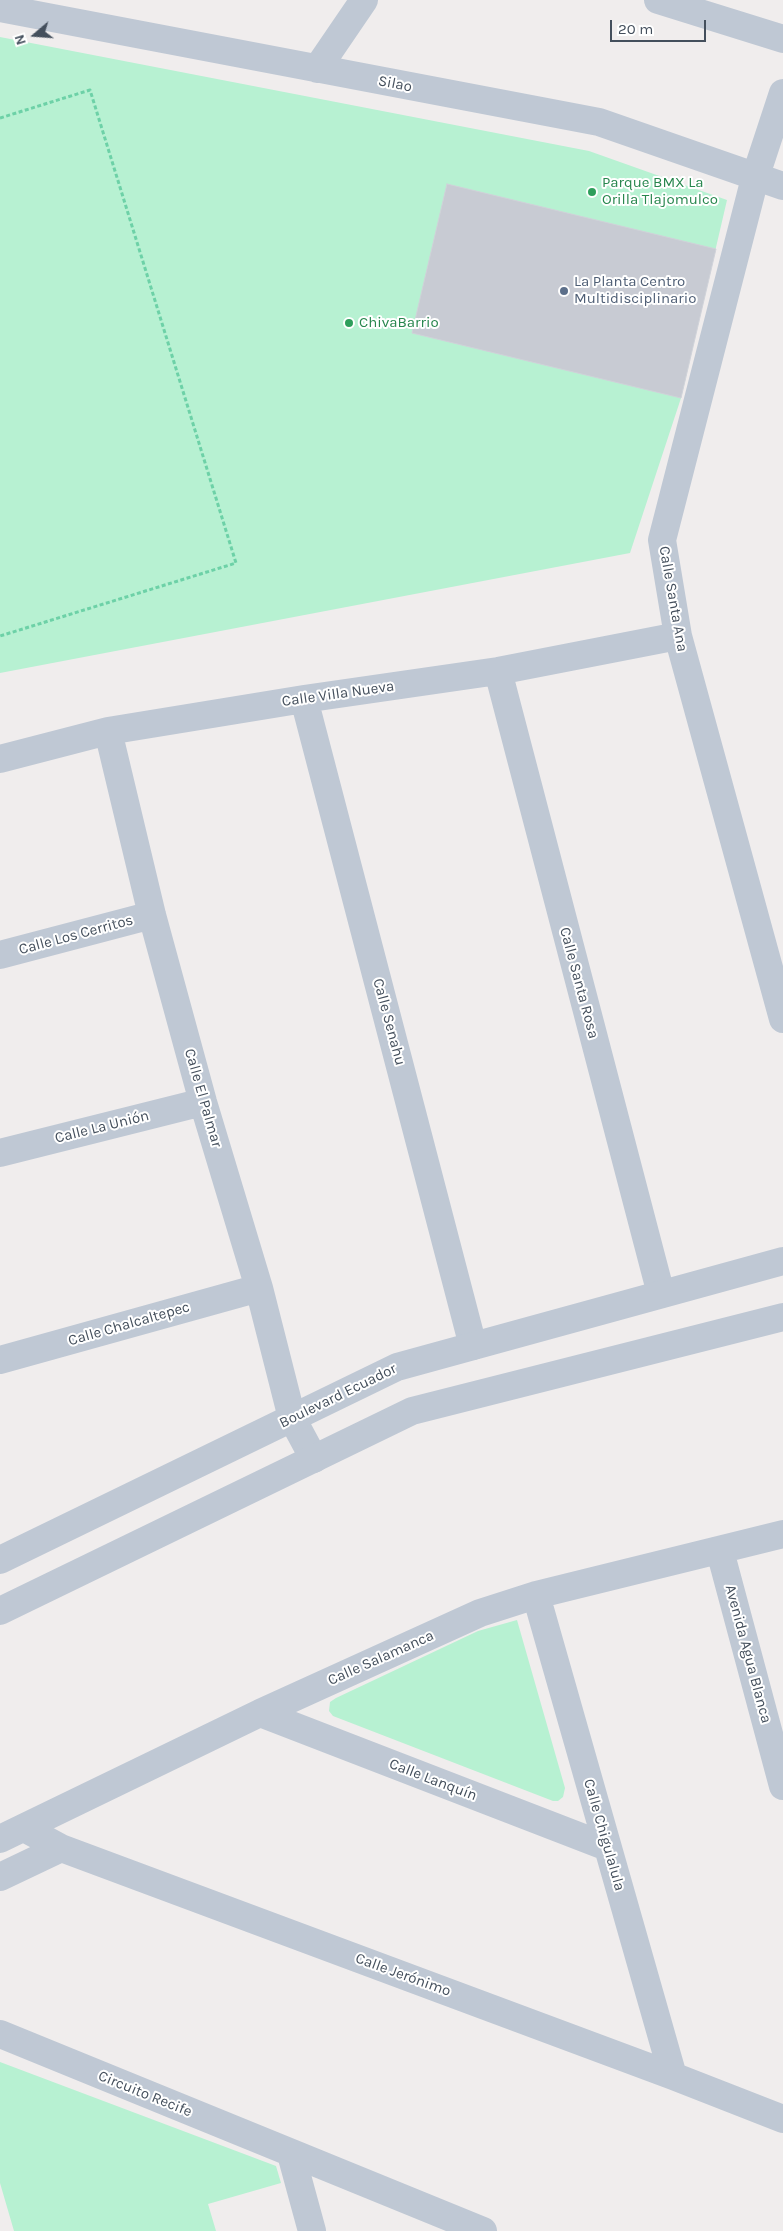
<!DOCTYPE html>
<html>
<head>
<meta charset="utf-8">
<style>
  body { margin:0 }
  #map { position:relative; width:783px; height:2231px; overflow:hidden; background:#f0eded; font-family:Karla,sans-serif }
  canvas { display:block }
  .north { position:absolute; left:10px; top:10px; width:50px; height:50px; -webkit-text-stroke:4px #fff; paint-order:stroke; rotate:252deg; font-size:14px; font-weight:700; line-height:20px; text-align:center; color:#444f5c }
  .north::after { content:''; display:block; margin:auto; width:18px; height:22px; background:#444f5c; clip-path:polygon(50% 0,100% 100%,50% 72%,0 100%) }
  .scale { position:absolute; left:610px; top:20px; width:96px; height:22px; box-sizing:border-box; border:2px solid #444f5c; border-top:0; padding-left:6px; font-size:15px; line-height:18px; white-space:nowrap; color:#444f5c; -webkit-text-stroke:4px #fff; paint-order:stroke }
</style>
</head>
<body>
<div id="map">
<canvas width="783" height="2231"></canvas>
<div class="north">N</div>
<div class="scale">20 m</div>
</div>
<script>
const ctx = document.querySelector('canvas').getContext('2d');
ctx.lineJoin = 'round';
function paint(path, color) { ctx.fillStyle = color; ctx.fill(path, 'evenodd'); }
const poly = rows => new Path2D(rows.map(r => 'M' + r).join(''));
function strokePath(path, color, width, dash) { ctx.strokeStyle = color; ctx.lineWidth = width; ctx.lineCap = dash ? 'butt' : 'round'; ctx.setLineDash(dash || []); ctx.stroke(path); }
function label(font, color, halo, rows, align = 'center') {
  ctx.font = font + ' Karla,sans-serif'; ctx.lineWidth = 4; ctx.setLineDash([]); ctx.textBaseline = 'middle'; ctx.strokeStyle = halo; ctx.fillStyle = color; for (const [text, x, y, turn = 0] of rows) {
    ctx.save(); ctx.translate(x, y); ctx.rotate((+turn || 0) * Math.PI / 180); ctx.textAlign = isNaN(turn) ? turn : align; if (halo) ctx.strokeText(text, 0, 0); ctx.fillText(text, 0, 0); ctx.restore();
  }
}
paint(poly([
  [0,37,589,151,727,200,681,398,630,553,0,673],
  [517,1620,565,1788,563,1797,558,1801,553,1801,333,1716,329,1711,330,1702,336,1698,478,1631],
  [0,2062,276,2166,281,2183,208,2204,216,2231,14,2231,0,2183]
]), '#b7f1d2');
const building = poly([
  [447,184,716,249,681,398,412,333,447,184]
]);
paint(building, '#c8cbd3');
strokePath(building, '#d0d2d9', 1);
strokePath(poly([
  [0,118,90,90,236,563,0,636]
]), '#6dd1a7', 3, [4, 2.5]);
strokePath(poly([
  [658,0,783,39],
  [0,8,599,122,783,186],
  [317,69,364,0],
  [783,93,755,178,662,540,678,636,783,1019],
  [498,671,661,1294],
  [304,699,473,1346],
  [108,731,152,915,203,1102,259,1288,292,1418,314,1459],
  [0,759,108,731,304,699,498,671,678,636],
  [0,955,152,915],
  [0,1153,203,1102],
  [0,1360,259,1288],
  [720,1551,783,1786],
  [536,1595,673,2076],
  [260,1713,607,1847],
  [24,1828,61,1848,673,2076,783,2119],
  [0,1839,260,1713,480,1613,536,1595,783,1534],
  [0,1877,61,1848],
  [0,2034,483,2231],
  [291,2154,312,2231]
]), '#bfc8d4', 28);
strokePath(poly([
  [0,1560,397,1367,783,1261],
  [0,1611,412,1411,783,1317]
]), '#bfc8d4', 28);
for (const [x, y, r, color] of [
  [592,192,5,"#2e9e5b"],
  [564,291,5,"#5c6f8a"],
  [349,323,5,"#2e9e5b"]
]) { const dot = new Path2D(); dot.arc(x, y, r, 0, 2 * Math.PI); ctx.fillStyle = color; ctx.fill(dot); strokePath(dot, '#fff', 2); }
label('15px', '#444f5c', '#fff', [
  ["Silao",395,84,11],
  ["Calle Santa Ana",673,599,80],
  ["Calle Villa Nueva",338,694,-8],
  ["Calle Los Cerritos",76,935,-15],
  ["Calle Santa Rosa",579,983,75],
  ["Calle Senahu",389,1022,75],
  ["Calle El Palmar",203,1098,74],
  ["Calle La Unión",102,1127,-14],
  ["Calle Chalcaltepec",129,1324,-16],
  ["Boulevard Ecuador",338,1396,-26],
  ["Avenida Agua Blanca",748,1654,75],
  ["Calle Salamanca",381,1658,-24],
  ["Calle Lanquín",433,1780,21],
  ["Calle Chigulalula",604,1835,74],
  ["Calle Jerónimo",403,1975,20],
  ["Circuito Recife",145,2094,22]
]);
label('15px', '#27864d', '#fff', [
  ["Parque BMX La",602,183],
  ["Orilla Tlajomulco",602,200],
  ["ChivaBarrio",359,323]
], 'left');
label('15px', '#4e5e75', '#fff', [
  ["La Planta Centro",574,282],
  ["Multidisciplinario",574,299]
], 'left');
</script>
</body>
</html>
